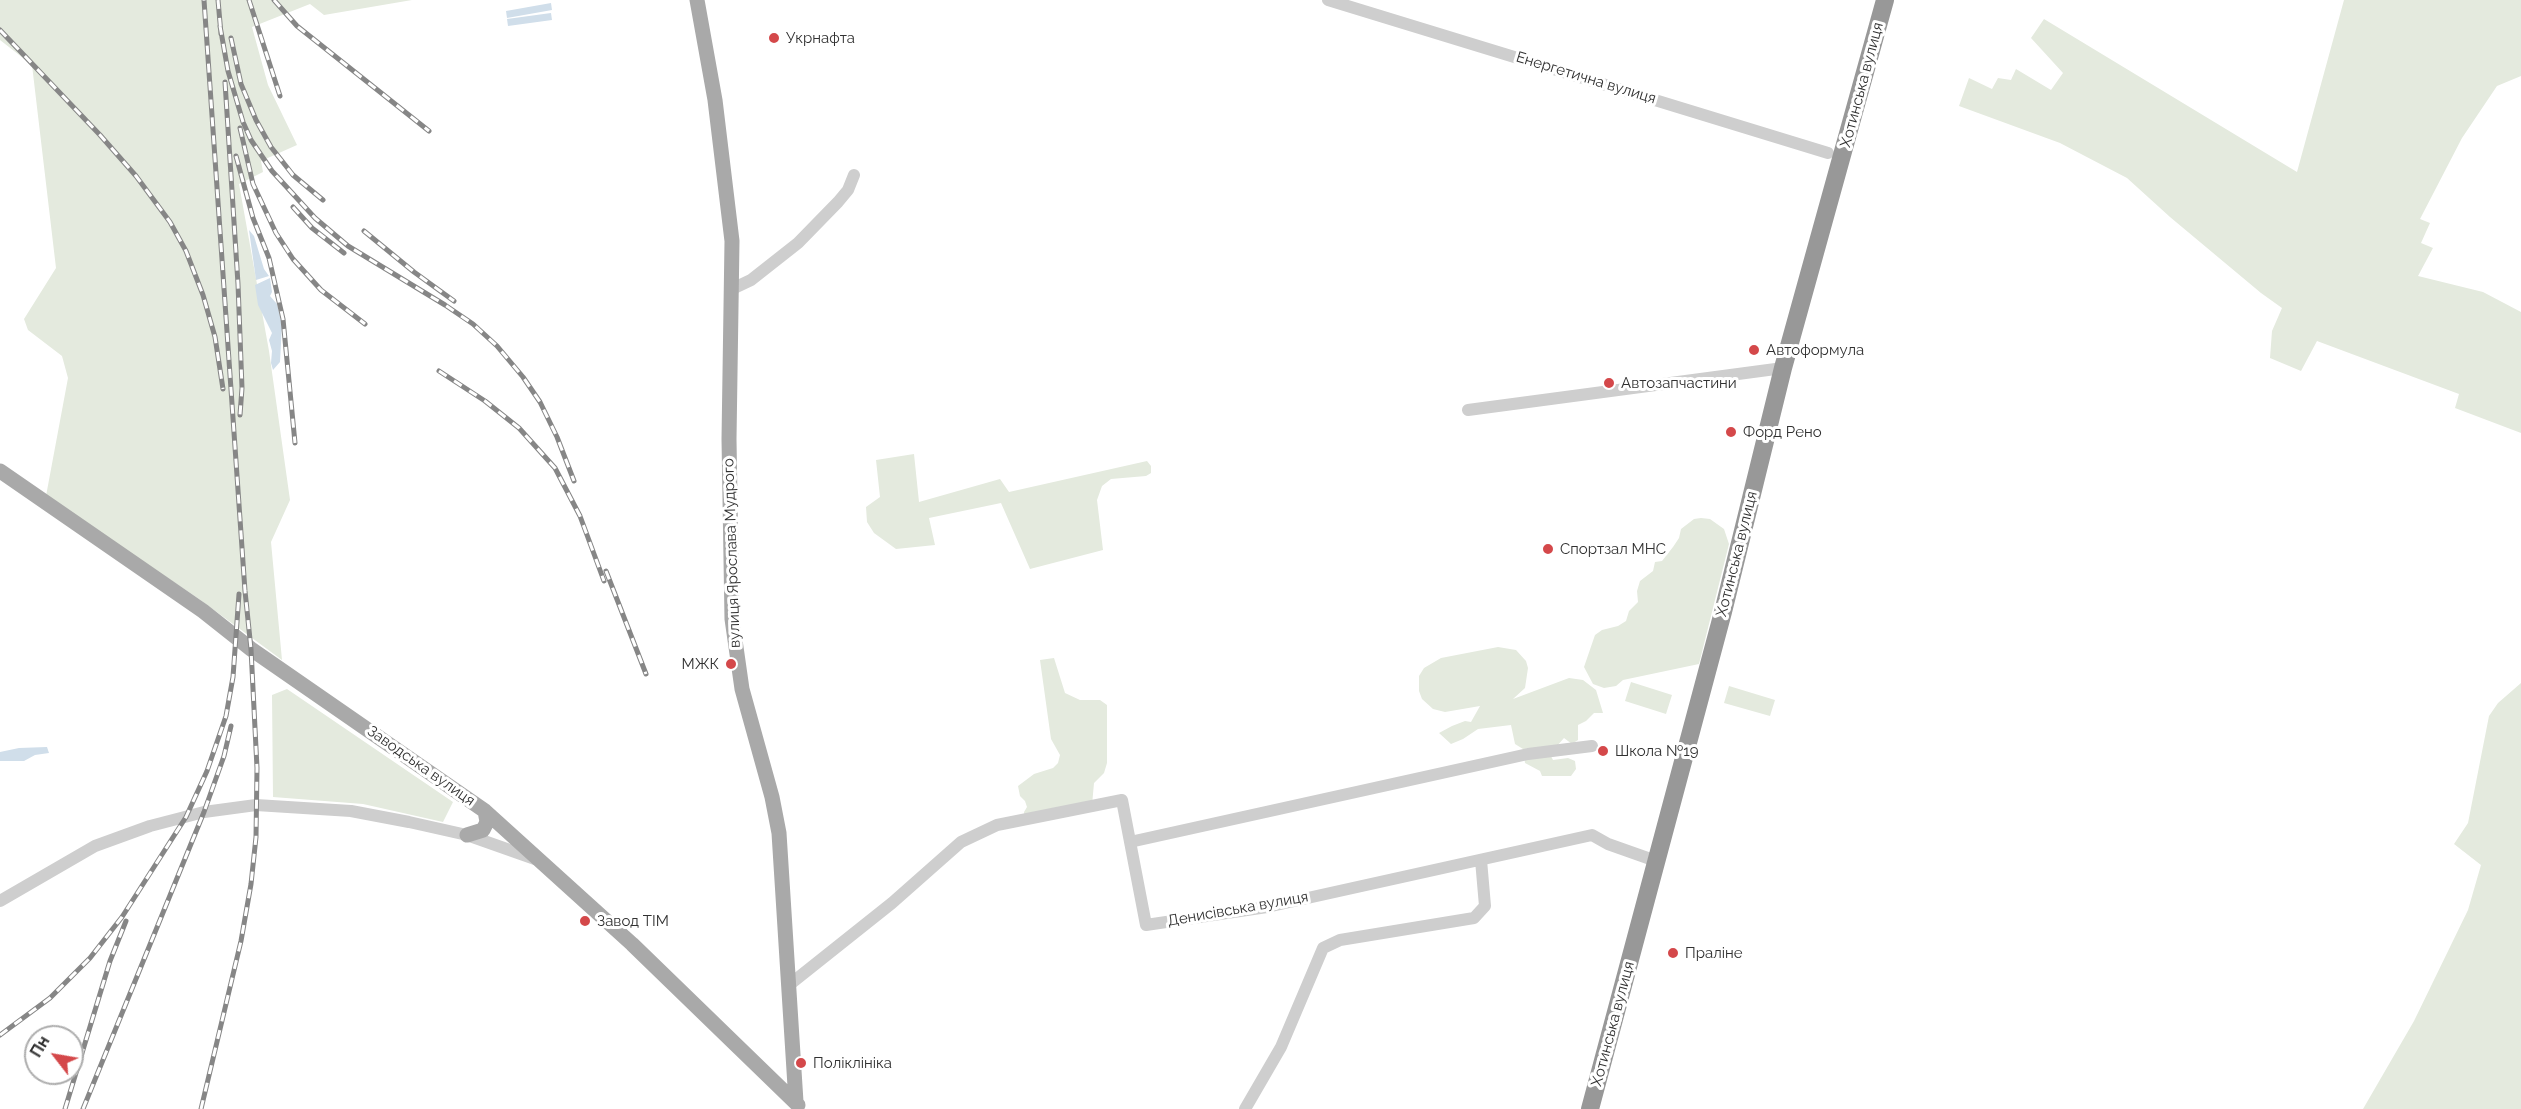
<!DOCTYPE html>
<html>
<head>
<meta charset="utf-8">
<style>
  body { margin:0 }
  #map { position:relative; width:2521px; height:1109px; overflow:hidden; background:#fff; font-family:Raleway,sans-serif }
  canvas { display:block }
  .north { position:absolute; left:24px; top:1025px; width:60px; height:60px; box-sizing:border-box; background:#fff; border:2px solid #adadad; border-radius:50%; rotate:301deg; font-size:16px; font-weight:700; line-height:24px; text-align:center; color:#313131 }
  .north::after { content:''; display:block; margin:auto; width:21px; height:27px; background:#d4484a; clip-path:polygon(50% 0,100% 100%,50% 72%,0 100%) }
</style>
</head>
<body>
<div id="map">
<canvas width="2521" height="1109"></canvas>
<div class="north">Пн</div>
</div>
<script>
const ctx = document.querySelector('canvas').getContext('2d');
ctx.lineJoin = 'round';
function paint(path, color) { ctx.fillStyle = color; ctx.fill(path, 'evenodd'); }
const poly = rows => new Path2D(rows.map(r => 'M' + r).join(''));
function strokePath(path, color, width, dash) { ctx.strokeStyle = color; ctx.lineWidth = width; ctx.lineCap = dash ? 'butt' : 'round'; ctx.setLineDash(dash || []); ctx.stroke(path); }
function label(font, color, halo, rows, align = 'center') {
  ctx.font = font + ' Raleway,sans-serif'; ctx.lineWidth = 6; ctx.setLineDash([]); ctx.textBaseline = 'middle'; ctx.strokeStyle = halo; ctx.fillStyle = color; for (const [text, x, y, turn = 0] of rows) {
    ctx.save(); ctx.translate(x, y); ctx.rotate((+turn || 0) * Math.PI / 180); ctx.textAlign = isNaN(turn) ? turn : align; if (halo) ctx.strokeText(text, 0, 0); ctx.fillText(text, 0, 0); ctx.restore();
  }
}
paint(poly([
  [0,0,412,0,324,15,310,4,252,27,268,85,297,145,261,161,263,172,239,184,269,351,290,500,271,542,282,660,199,599,46,496,68,378,62,356,28,330,24,319,56,268,32,65,0,40],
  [2344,0,2521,0,2521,76,2497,86,2462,138,2420,219,2430,223,2421,243,2433,248,2418,276,2483,292,2521,312,2521,433,2455,408,2459,394,2317,341,2301,371,2270,358,2272,331,2282,308,2261,293,2170,217,2127,178,2060,143,1959,106,1969,78,1992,89,1998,78,2011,80,2016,69,2051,90,2063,73,2031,38,2044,19,2297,172],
  [914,454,919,502,1000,479,1009,492,1147,461,1151,466,1151,473,1146,476,1111,479,1102,486,1097,500,1103,550,1030,569,1001,503,929,518,935,545,896,549,874,533,867,522,866,507,880,497,876,460],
  [1701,518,1710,519,1724,529,1729,544,1699,664,1623,680,1616,686,1604,688,1593,684,1584,667,1595,635,1602,630,1618,626,1626,621,1629,611,1638,602,1637,591,1640,581,1653,571,1655,562,1662,561,1673,547,1679,538,1681,529,1694,519],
  [1498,647,1516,650,1526,661,1528,668,1525,688,1513,699,1569,678,1583,680,1596,690,1603,713,1594,713,1586,721,1578,725,1578,740,1572,744,1564,738,1550,754,1553,760,1568,758,1575,761,1576,769,1571,776,1542,776,1540,771,1525,763,1523,749,1515,744,1511,725,1478,729,1463,739,1451,744,1439,733,1452,726,1465,721,1471,722,1480,706,1445,712,1433,709,1422,699,1419,691,1419,676,1424,668,1441,658],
  [1054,658,1065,693,1080,700,1100,700,1107,705,1107,763,1104,773,1094,783,1092,805,1024,819,1024,812,1027,807,1025,801,1020,796,1018,786,1034,774,1053,768,1058,763,1060,755,1051,739,1040,660],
  [1631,682,1672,695,1666,714,1625,701],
  [2521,683,2521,1109,2363,1109,2414,1021,2468,910,2481,865,2454,844,2468,823,2489,716,2498,703],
  [1729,686,1775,700,1770,716,1724,703],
  [287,689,453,802,443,822,363,804,273,797,272,695]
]), '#e4eade');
paint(poly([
  [551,3,552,10,507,18,506,11],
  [551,13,552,20,508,26,507,19],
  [249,230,254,236,264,269,269,276,256,280],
  [270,278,272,292,270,296,277,304,282,324,280,362,273,370,271,363,272,351,269,340,272,333,258,305,255,285],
  [47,747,49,753,35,755,24,761,0,761,0,752,19,748]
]), '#d0deea');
strokePath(poly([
  [1328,0,1828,153],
  [732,289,751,280,798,243,838,202,848,190,854,175],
  [1468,410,1783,368],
  [1130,842,1528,754,1592,746],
  [0,901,95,846,150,826,204,812,256,805,351,811,409,822,467,835,535,859],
  [789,985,892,903,961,842,997,825,1122,800,1146,925,1267,907,1592,835,1608,844,1656,861],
  [1245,1109,1281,1047,1323,948,1340,940,1474,918,1485,906,1481,860]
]), '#cecece', 12);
strokePath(poly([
  [697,0,715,100,732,241,729,439,732,619,742,689,772,797,779,833,796,1102],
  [0,471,203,611,251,649,485,811,632,944,798,1105],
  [467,835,483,830,487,822,485,811]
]), '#a9a9a9', 15);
strokePath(poly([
  [1590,1109,1723,612,1783,368,1885,0]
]), '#989898', 18);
const rail = poly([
  [218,0,221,34],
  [249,0,280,96],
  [274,0,297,26,429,131],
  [220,26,228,71,243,122,251,140,272,171,315,218,348,246,445,305,473,324,497,346,523,377,540,402,557,437,574,481],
  [0,30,100,135,136,176,170,222,186,251,203,295,215,337,223,389],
  [231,38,241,84,256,120,271,147,293,175,323,200],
  [225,82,238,284,242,388,240,415],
  [240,128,253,184,276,233,293,259,321,290,365,324],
  [236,156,253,218,269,258,283,319,295,443],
  [293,207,312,228,344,253],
  [364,231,414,272,454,301],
  [439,371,485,401,519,428,555,468,580,516,604,581],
  [606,571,646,674],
  [0,1035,50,998,90,958,122,917,186,817,207,771,226,716,233,677,239,594],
  [65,1109,110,961,126,921],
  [83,1109,204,812,224,756,231,726],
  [201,1109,241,941,251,884,256,837,257,768,251,649,245,591,204,0]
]);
strokePath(rail, '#868686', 5);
strokePath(rail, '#fff', 3, [9]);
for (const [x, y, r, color] of [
  [774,38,6,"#d4484a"],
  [1754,350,6,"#d4484a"],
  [1609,383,6,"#d4484a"],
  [1731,432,6,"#d4484a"],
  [1548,549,6,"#d4484a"],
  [731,664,6,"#d4484a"],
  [1603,751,6,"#d4484a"],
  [585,921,6,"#d4484a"],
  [1673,953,6,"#d4484a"],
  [801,1063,6,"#d4484a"]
]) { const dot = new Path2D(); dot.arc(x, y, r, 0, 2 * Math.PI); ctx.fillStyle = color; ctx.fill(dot); strokePath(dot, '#fff', 2); }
label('15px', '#313131', '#fff', [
  ["Укрнафта",786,38],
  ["Автоформула",1766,350],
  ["Автозапчастини",1621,383],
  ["Форд Рено",1743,432],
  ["Спортзал МНС",1560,549],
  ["МЖК",719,664,"right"],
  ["Школа №19",1615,751],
  ["Завод ТІМ",597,921],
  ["Праліне",1685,953],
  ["Поліклініка",813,1063]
], 'left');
label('15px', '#313131', '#fff', [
  ["Енергетична вулиця",1586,78,17],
  ["Хотинська вулиця",1862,85,-75],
  ["вулиця Ярослава Мудрого",732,553,-92],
  ["Хотинська вулиця",1737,554,-76],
  ["Заводська вулиця",421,766,35],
  ["Денисівська вулиця",1238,909,-10],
  ["Хотинська вулиця",1613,1024,-75]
]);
</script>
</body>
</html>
